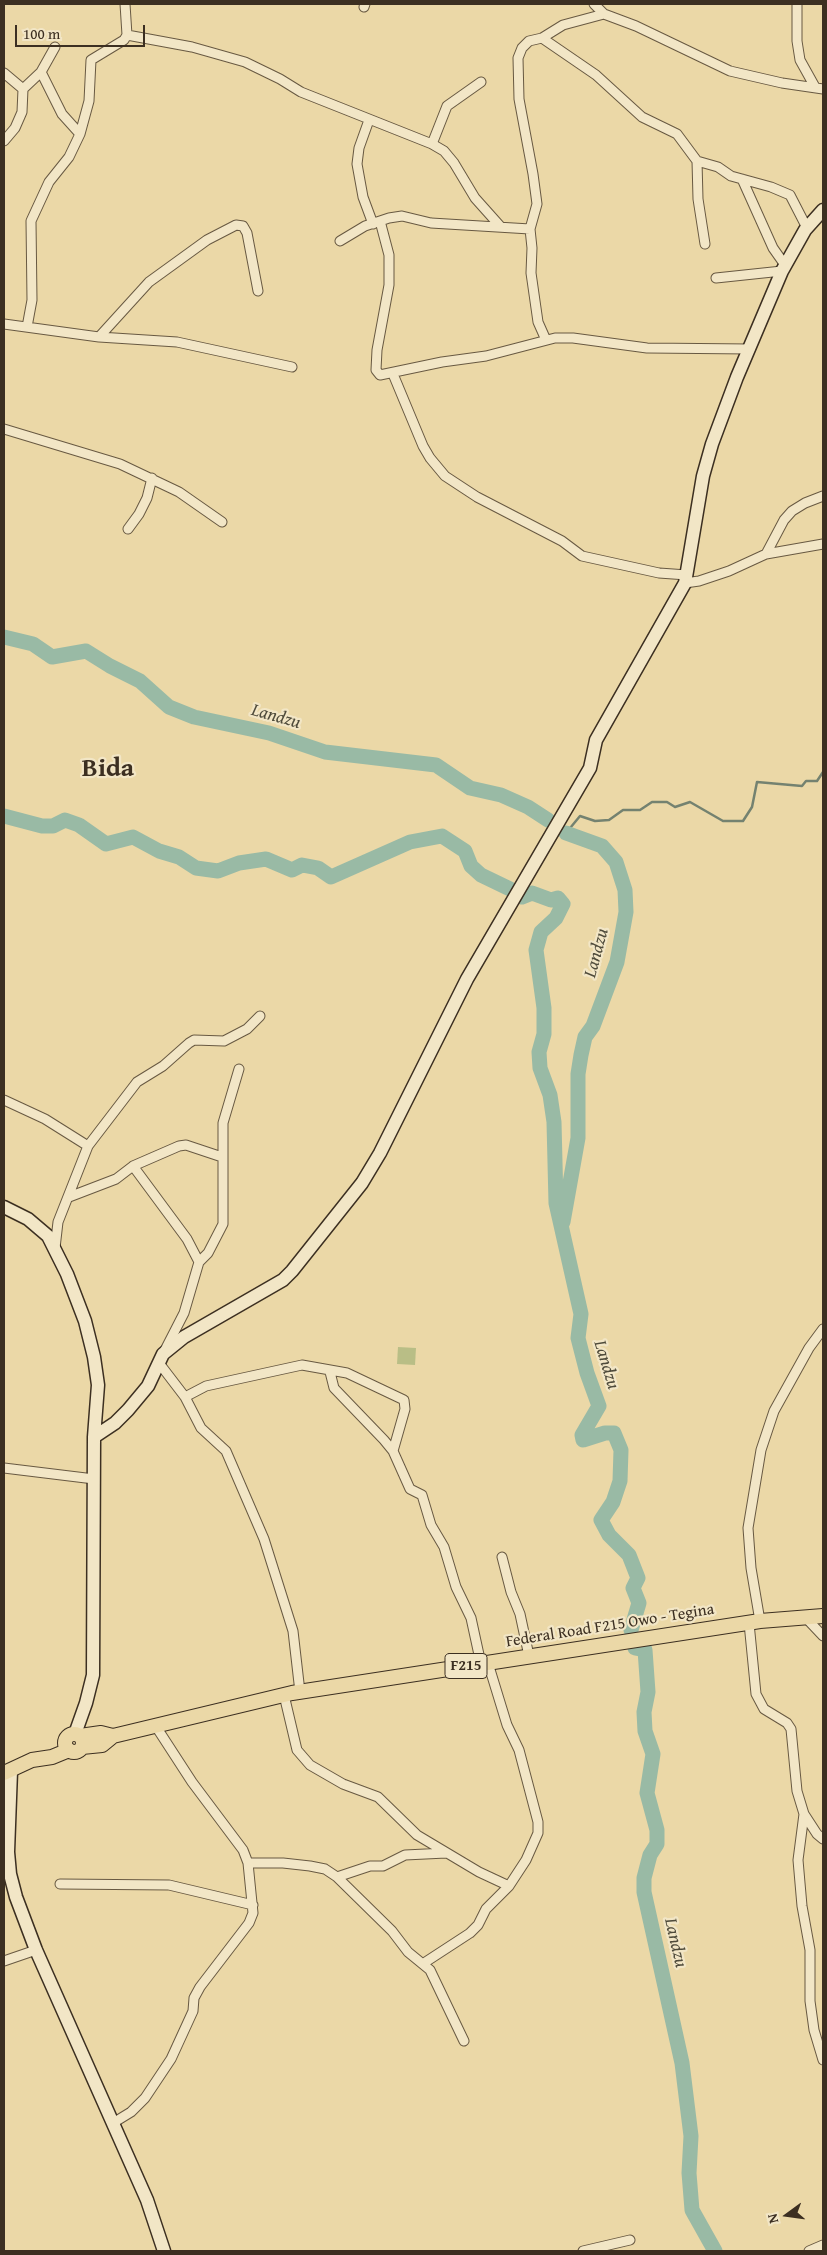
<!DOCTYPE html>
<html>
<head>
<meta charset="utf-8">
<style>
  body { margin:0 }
  #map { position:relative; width:827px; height:2255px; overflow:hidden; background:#ebd8a7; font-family:"Gentium Book Plus",serif }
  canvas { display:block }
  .frame { position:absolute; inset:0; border:5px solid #3c2f21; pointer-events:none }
  .north { position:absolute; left:762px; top:2190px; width:50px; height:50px; -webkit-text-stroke:4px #f2e6c6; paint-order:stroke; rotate:256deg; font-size:14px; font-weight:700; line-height:20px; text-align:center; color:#3c2f21 }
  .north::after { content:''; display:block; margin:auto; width:18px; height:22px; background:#3c2f21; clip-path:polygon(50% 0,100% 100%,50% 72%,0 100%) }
  .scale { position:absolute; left:15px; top:25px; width:130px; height:22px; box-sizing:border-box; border:2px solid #3c2f21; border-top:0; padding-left:6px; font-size:15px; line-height:18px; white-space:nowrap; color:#3c2f21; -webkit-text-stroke:4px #f2e6c6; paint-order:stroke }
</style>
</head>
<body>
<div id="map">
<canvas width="827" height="2255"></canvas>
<div class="frame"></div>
<div class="north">N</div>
<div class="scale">100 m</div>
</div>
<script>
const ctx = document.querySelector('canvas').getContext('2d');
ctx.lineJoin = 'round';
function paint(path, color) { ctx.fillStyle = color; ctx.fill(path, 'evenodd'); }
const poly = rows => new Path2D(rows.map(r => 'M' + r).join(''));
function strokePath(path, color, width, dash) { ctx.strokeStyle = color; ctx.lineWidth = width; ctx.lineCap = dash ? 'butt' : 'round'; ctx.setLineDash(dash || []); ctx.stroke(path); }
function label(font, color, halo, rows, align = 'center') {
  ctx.font = font + ' "Gentium Book Plus",serif'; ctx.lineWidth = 4.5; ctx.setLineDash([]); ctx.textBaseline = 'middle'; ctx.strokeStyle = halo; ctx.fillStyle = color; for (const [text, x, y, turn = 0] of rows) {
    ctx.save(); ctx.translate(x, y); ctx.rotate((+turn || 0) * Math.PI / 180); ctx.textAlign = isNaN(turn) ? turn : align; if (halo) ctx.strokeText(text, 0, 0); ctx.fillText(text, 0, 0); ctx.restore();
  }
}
paint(poly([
  [398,1347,416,1348,415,1365,397,1364]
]), '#b9be86');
strokePath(poly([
  [566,833,580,816,595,821,609,820,623,810,640,810,652,802,667,802,675,807,690,802,723,821,743,821,752,807,757,782,802,786,806,781,817,781,823,772]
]), '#748270', 2.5);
strokePath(poly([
  [4,637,33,644,52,657,86,651,110,666,140,681,169,707,194,717,269,733,325,752,436,765,470,788,501,795,528,807,548,820],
  [4,816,42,826,53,826,65,820,79,825,106,844,133,837,159,851,179,857,196,868,218,871,239,863,266,859,292,870,302,865,318,868,331,877,410,842,442,836,465,851,471,866,481,875,510,889],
  [522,897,532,893,551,900,558,898,563,904,556,918,541,932,536,950,544,1008,544,1034,539,1052,540,1068,550,1095,554,1122,556,1203,581,1314,578,1338,587,1373,599,1406,582,1435,583,1440,605,1433,614,1433,621,1450,620,1481,613,1502,601,1520,609,1535,629,1555,638,1578,633,1588,639,1603,631,1630],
  [563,1222,578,1138,578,1074,581,1055,585,1037,593,1026,617,962,626,912,625,890,616,862,602,846,566,833],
  [635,1648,645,1650,648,1692,644,1712,645,1731,653,1754,647,1793,657,1830,657,1844,650,1855,644,1878,644,1892,682,2063,691,2136,689,2173,692,2210,715,2251]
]), '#99baa5', 15);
const street = poly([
  [125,4,127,35],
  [594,4,604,14,636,26,730,71,782,83,823,89],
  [797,4,797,41,800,60,815,87],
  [364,7,365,4],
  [542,38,596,75,642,117,677,134,697,161,718,167,731,176,771,187,790,195,807,228],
  [4,73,23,89,41,72,55,47],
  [369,120,359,148,357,164,363,197,373,224],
  [80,134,89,101,91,60,124,40,127,35,192,47,245,62,280,79,301,92,432,144,444,151,454,163,475,198,500,226],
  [4,141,15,128,22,112,23,89],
  [432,144,447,106,481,82],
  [697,161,698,199,705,244],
  [742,179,773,248,785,265],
  [380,221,389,255,389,285,377,350,376,370,380,375,442,362,486,356,555,338,573,338,647,348,750,349],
  [340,241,365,226,389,218,402,216,431,223,530,229],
  [716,278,782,271],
  [4,324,99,337,177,342,292,367],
  [27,327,32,300,31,221,49,182,69,157,80,134,62,114,41,72],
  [99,337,149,282,207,240,236,225,243,226,247,233,258,291],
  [546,340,538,322,531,273,532,248,530,229,537,204,533,174,519,99,518,58,522,48,529,41,542,38,563,25,604,14],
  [393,374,423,446,430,458,445,476,477,497,562,541,582,556,659,573,687,575],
  [4,429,120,464,179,492,222,522],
  [128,529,139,514,147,498,152,478],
  [766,554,784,520,792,511,805,503,823,496],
  [685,583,699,581,729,571,766,554,823,544],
  [4,1100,45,1119,88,1146],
  [133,1166,187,1239,199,1262],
  [69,1197,116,1179,133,1166,179,1146,186,1145,222,1157],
  [55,1248,58,1222,88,1146,137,1082,163,1066,189,1043,194,1040,224,1041,247,1029,260,1016],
  [165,1350,184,1313,199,1262,208,1253,223,1224,223,1123,239,1069],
  [159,1363,185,1397,206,1386,302,1365,347,1373,404,1400,405,1409,393,1451],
  [330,1372,334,1388,384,1440,393,1451,410,1489,422,1495,431,1525,444,1547,456,1587,471,1618,481,1664],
  [185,1397,201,1428,226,1451,264,1539,293,1631,300,1692],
  [4,1468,94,1479],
  [502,1557,511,1592,520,1614,529,1656],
  [806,1618,823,1636],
  [760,1621,751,1568,748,1528,761,1450,774,1411,809,1348,823,1329],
  [749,1623,756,1694,764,1709,787,1723,791,1729,797,1791,804,1814,817,1834,823,1839],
  [284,1695,297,1750,310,1765,343,1784,378,1797,417,1835,479,1872,509,1886],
  [804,1814,798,1860,802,1906,810,1950,810,2001,814,2030,823,2060],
  [248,1863,283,1863,310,1866,325,1869,337,1877,392,1931,408,1952,430,1970,464,2041],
  [337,1877,370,1866,383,1866,405,1855,446,1853],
  [60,1884,169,1885,253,1905],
  [4,1961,36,1950],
  [424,1963,470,1933,478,1925,486,1909,509,1886,526,1860,538,1833,538,1822,519,1750,507,1725,488,1663],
  [113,2123,131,2112,145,2098,171,2059,193,2011,194,1998,200,1987,249,1923,253,1913,248,1863,243,1850,192,1782,155,1725],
  [583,2251,630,2240],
  [809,2251,823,2245]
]);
const secondary = poly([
  [4,1207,28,1219,48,1236,67,1274,85,1321,94,1357,98,1385,94,1437,93,1675,86,1703,75,1734],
  [94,1437,115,1423,128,1410,148,1386,163,1354,184,1337,283,1280,292,1271,362,1183,380,1153,467,979,590,768,596,740,685,583,703,476,712,444,737,377,782,271,805,230,823,210],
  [11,1771,8,1852,10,1874,16,1897,36,1950,147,2200,164,2251]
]);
const primary = poly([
  '65 1743a9 9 0 1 1 18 0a9 9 0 1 1-18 0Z',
  [80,1736,101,1733,113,1736,292,1693,760,1621,823,1616],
  [82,1747,102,1745,113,1736],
  [4,1773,32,1760,52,1757,69,1750]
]);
strokePath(street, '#685942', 11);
strokePath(secondary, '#3c2f21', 15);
strokePath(primary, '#3c2f21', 16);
strokePath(street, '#f2e6c6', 9);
strokePath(secondary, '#f2e6c6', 12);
strokePath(primary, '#ebd8a7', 14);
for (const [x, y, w] of [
  [466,1666,42]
]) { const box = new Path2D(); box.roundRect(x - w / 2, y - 12.5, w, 25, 4); ctx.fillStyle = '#f2e6c6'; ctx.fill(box); strokePath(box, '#3c2f21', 1); }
label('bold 15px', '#3c2f21', null, [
  ["F215",466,1666]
]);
label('16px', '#3c2f21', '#f2e6c6', [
  ["Federal Road F215 Owo - Tegina",610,1626,-9]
]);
label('italic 18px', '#4f4b3b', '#f2e6c6', [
  ["Landzu",276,717,16],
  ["Landzu",597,953,-75],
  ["Landzu",606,1365,73],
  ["Landzu",675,1943,77]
]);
label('bold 26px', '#3c2f21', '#f2e6c6', [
  ["Bida",108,769]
]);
</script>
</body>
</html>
